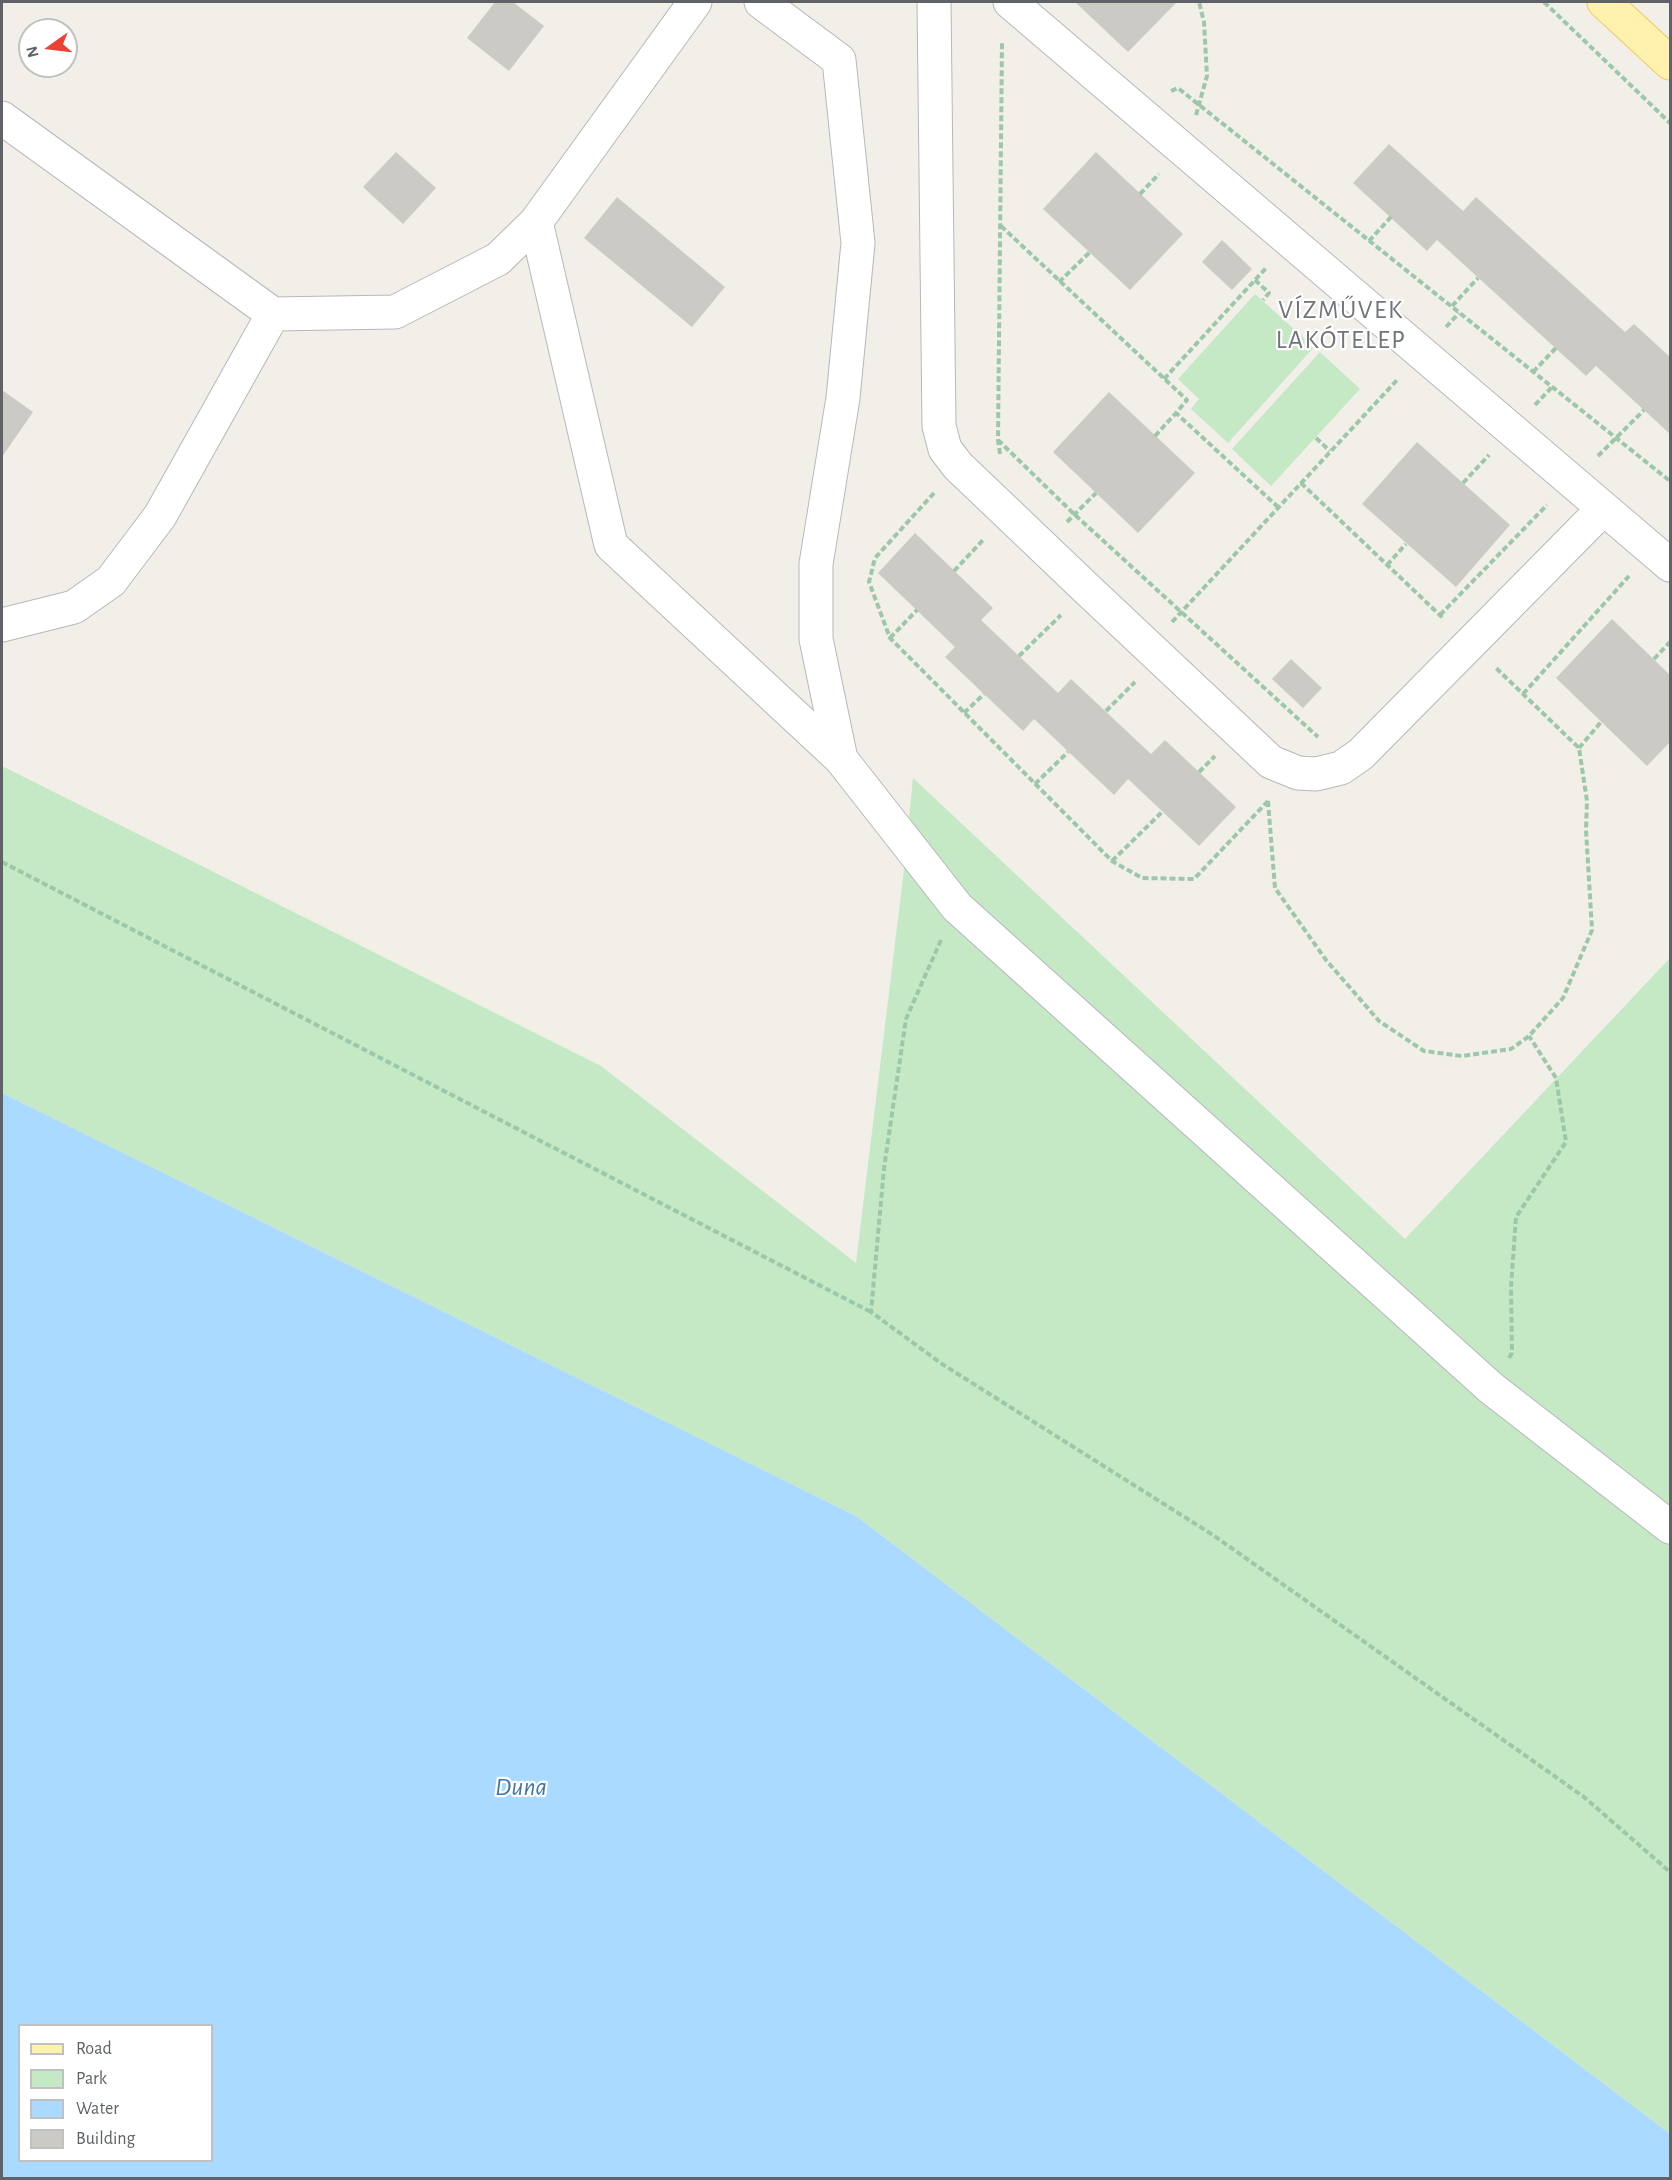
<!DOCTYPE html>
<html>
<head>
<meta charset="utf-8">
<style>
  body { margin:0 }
  #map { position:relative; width:1672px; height:2180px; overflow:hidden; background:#f1efe8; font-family:"Alegreya Sans",sans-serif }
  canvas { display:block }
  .frame { position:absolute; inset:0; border:3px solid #5f6368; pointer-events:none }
  .legend { position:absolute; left:18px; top:2024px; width:195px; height:138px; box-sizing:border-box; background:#fff; border:2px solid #bfc1c3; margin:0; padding:8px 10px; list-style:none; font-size:18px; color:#5f6368 }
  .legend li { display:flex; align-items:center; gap:12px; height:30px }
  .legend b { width:30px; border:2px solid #bfc1c3 }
  .north { position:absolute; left:18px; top:18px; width:60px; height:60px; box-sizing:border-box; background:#fff; border:2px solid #bfc1c3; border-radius:50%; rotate:256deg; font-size:16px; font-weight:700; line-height:24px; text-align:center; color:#5f6368 }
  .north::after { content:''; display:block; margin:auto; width:21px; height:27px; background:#ea4335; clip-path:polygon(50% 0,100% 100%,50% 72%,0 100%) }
</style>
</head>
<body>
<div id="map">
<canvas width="1672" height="2180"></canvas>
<div class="frame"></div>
<ul class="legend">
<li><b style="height:8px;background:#fff2af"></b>Road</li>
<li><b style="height:16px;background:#c5e8c5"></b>Park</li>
<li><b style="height:16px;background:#aadaff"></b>Water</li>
<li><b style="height:16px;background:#cccac5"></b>Building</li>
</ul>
<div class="north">N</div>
</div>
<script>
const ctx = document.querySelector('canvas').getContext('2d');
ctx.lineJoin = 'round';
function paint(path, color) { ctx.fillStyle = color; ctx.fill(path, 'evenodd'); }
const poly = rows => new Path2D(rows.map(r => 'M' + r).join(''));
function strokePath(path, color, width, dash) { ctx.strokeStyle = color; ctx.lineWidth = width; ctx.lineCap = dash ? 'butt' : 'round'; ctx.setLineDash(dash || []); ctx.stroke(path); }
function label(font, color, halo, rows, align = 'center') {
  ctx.font = font + ' "Alegreya Sans",sans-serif'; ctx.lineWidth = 4.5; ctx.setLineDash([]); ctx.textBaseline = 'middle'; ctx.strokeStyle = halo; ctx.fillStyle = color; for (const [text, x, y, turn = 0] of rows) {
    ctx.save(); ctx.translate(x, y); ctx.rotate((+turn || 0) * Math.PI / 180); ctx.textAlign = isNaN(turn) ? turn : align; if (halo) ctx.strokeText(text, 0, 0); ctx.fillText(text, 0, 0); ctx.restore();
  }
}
paint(poly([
  [1255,294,1314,347,1228,443,1191,409,1199,399,1178,379],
  [1320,352,1360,389,1271,486,1232,449],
  [2,766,601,1066,856,1263,904,870,913,778,1405,1239,1670,958,1670,2134,856,1516,2,1093]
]), '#c5e8c5');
paint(poly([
  [2,1093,856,1516,1670,2134,1670,2178,2,2178],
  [20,2026,212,2026,212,2160,20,2160]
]), '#aadaff');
paint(poly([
  [495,2,513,2,544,26,509,71,467,38],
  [1075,2,1177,2,1128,52],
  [1389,144,1463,211,1476,197,1625,332,1634,324,1670,357,1670,434,1596,366,1586,376,1437,240,1427,251,1353,183],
  [396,152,436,188,403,224,363,187],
  [1096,152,1183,234,1130,290,1043,209],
  [617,197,725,287,692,327,584,238],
  [1222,240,1252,269,1232,290,1202,262],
  [2,390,33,412,2,457],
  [1109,392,1195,473,1138,533,1053,452],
  [1417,442,1510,525,1456,587,1362,504],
  [915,533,993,608,981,620,1058,693,1071,679,1151,754,1165,740,1236,807,1199,846,1128,779,1114,795,1034,719,1023,731,945,657,955,647,878,573],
  [1612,619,1670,675,1670,742,1647,766,1556,678],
  [1291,659,1322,688,1303,708,1272,679]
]), '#cccac5');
const minor = poly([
  [761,2,839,60,858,243,843,398,816,564,816,639,841,759,957,907,1491,1388,1670,1527],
  [934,2,939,426,945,449,958,466,1087,589,1271,762,1298,773,1316,774,1341,768,1361,754,1603,509],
  [1010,2,1670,565],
  [2,118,273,314,395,312,498,259,536,222,695,2],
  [536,222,611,545,841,759],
  [2,625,74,607,111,581,160,516,273,314]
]);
const major = poly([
  [1604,2,1670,63]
]);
strokePath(minor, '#b5b8bc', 35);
strokePath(major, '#f2c960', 35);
strokePath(poly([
  [1544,2,1670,123],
  [1171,91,1178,88,1670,481],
  [1196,115,1207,76,1204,22,1199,2],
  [1140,194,1159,174],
  [1001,226,1187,400,1176,413,1278,507],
  [1369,241,1391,217],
  [1255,280,1269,293,1263,300],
  [1059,282,1090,252],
  [1452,306,1478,278],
  [1446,327,1459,313],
  [1533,372,1556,348],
  [1164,379,1267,267],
  [1535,405,1552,387],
  [1155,436,1176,413],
  [1316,438,1330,451],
  [998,440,1074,514,1318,737],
  [1000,454,998,440,1002,42],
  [1598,456,1644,410],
  [1301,483,1444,619],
  [1463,483,1489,455],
  [934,493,875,558,869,582,890,638,1112,861,1142,878,1194,879,1269,800],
  [1067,522,1096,493],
  [1387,565,1406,544],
  [954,571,984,539],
  [1440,615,1547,505],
  [1172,622,1398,379],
  [890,638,917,610],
  [1019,656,1061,615],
  [1654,659,1670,642],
  [1523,694,1629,576],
  [1106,711,1135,682],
  [964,713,984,694],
  [1579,748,1601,722],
  [1199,772,1215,756],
  [1035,784,1068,752],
  [1268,801,1275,888,1326,960,1379,1021,1424,1051,1462,1056,1511,1049,1529,1036,1563,998,1592,930,1586,830,1587,801,1579,748,1495,667],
  [1112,861,1162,812],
  [2,862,871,1312],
  [941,940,906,1019,884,1168,871,1312,942,1364,1213,1535,1584,1797,1670,1872],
  [1509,1358,1512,1353,1511,1287,1516,1217,1566,1142,1556,1078,1529,1036]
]), '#9cc7a9', 4, [6, 3]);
strokePath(minor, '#fff', 33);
strokePath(major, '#fff2af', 33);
ctx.letterSpacing = '1.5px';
label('26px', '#70757a', '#fff', [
  ["VÍZMŰVEK",1341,310],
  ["LAKÓTELEP",1341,340]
]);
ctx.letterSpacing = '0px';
label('italic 26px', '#4174aa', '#fff', [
  ["Duna",521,1787]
]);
</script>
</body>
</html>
